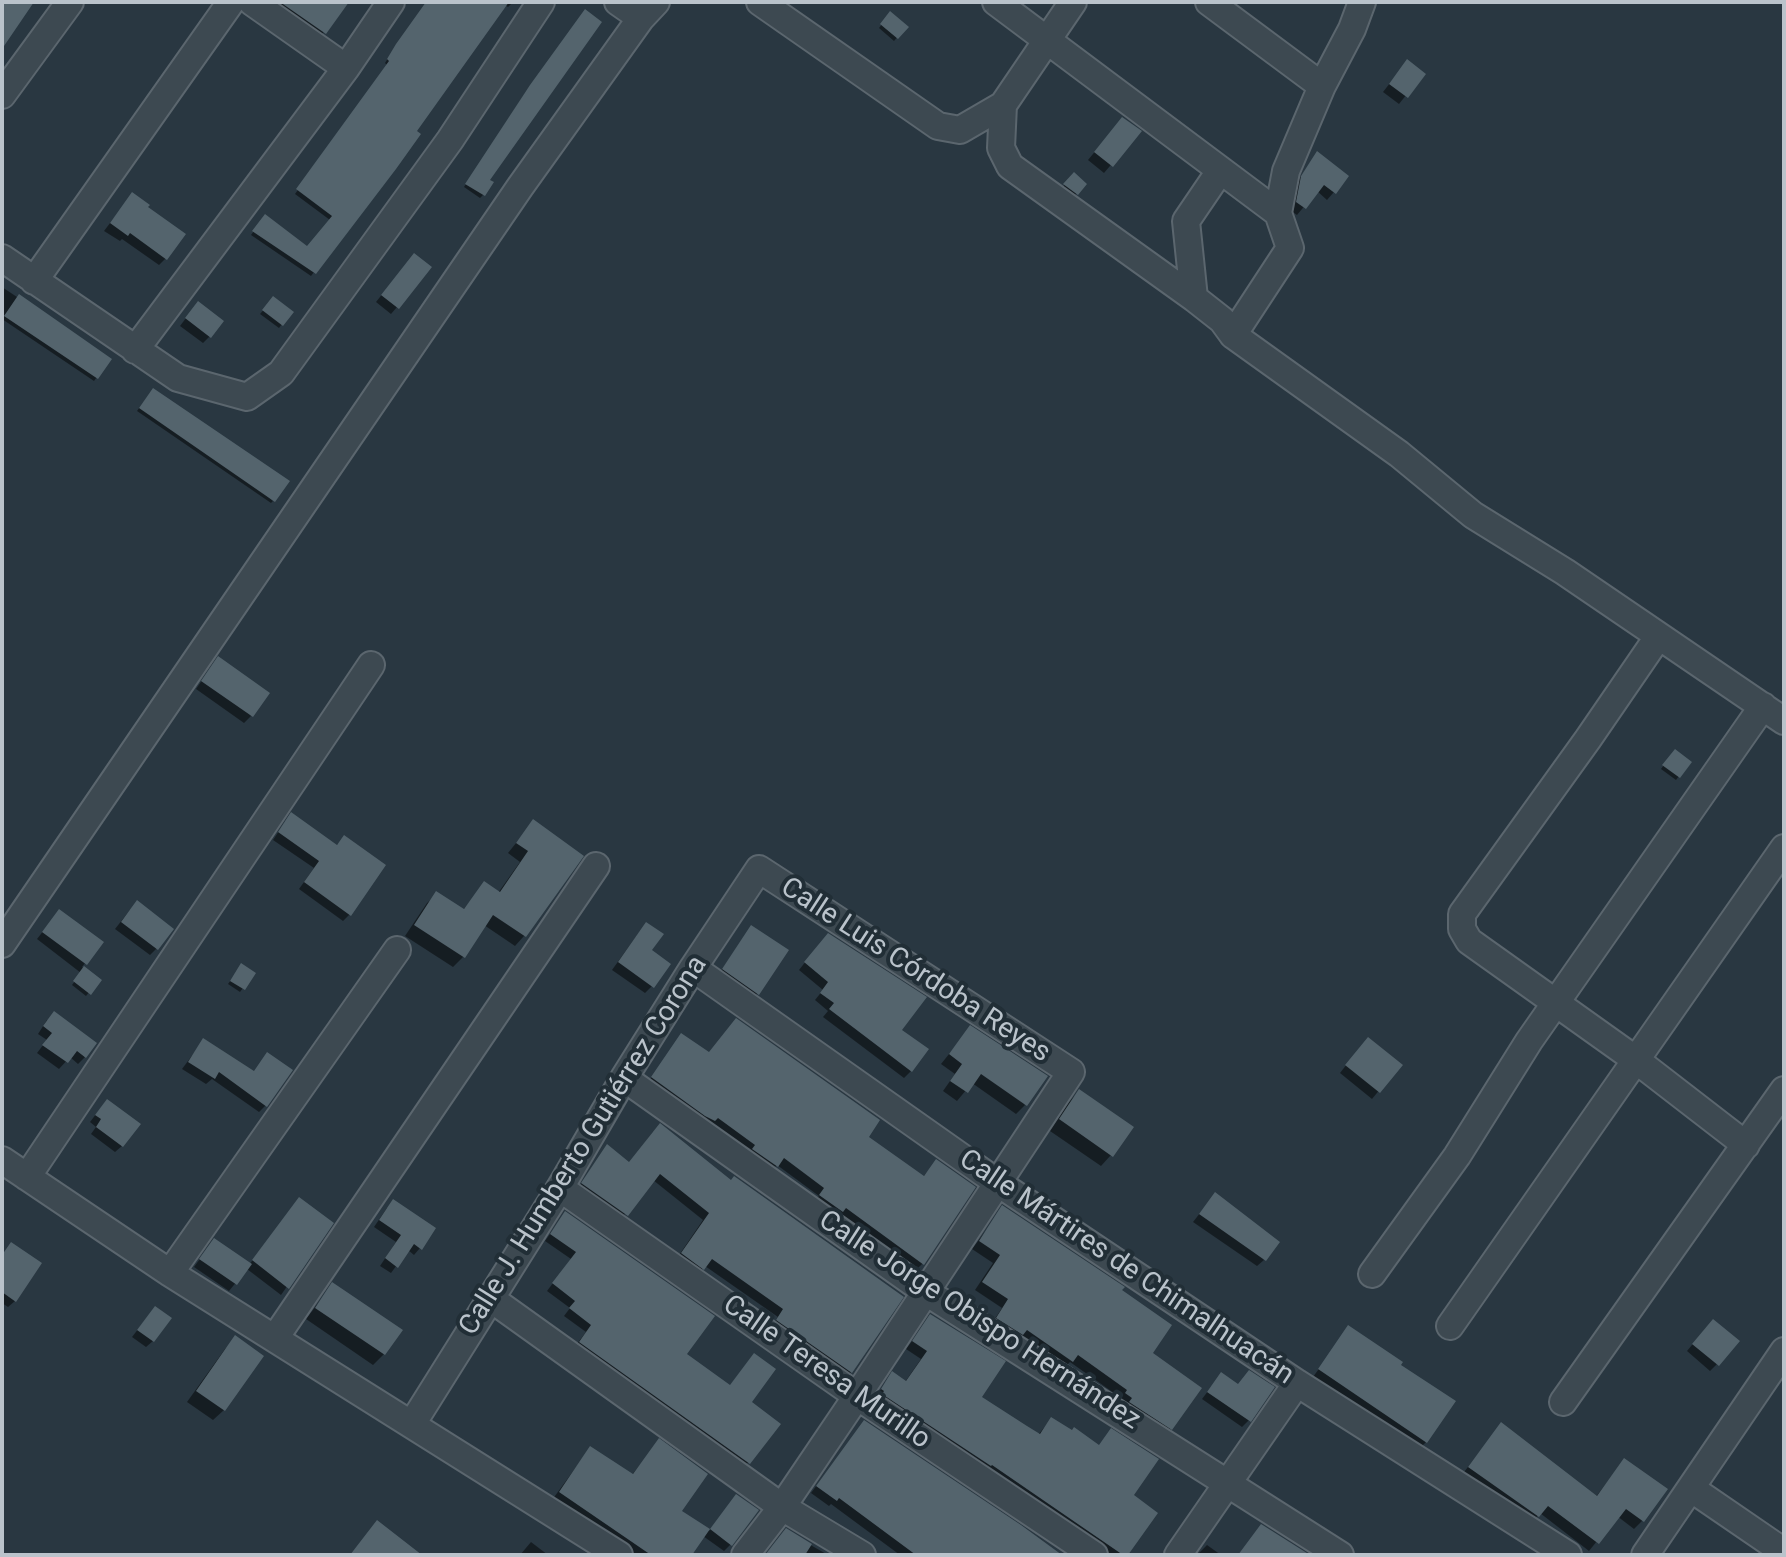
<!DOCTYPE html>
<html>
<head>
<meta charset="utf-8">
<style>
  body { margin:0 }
  #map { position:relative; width:1786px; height:1557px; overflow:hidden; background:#293741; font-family:Roboto,sans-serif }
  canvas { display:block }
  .frame { position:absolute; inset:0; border:4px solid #bac3cb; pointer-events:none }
</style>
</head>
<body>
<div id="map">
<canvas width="1786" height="1557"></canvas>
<div class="frame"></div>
</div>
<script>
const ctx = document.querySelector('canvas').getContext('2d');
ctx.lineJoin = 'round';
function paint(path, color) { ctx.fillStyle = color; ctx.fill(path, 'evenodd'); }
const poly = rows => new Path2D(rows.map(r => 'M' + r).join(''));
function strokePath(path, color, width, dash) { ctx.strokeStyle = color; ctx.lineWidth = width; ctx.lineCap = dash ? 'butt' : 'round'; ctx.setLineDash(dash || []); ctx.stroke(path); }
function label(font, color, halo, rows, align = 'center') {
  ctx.font = font + ' Roboto,sans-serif'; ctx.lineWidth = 8; ctx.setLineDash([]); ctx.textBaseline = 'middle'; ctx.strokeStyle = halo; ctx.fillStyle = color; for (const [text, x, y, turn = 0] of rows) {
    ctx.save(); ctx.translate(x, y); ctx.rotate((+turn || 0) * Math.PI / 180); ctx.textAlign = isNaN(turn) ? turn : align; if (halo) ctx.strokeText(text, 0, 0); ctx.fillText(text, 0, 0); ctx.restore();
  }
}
paint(poly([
  [268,2,347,2,319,38],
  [427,2,513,2,508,7,505,5,414,131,418,134,311,276,251,235,262,220,307,248,330,220,295,194,387,65,385,63,393,50],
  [890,14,906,27,894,41,879,28],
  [1401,69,1423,74,1399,104,1383,92],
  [527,90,483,195,480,198,464,187],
  [1116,126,1139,132,1104,173,1088,160],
  [1317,153,1347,177,1327,200,1317,191,1297,215,1290,210,1295,185],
  [1074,174,1085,184,1074,196,1062,188],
  [132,194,166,258,159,265,122,239,120,241,104,231],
  [407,263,397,307,391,314,376,302],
  [2,287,110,359,94,381,2,319],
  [273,299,291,312,279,328,260,314],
  [192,310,210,336,203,343,180,326],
  [150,393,273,501,271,503,137,411],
  [212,666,251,716,244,723,196,689],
  [1672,754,1689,763,1676,780,1661,769],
  [285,822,336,846,344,837,350,914,343,921,299,889,314,868,273,840],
  [533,822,581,856,524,936,515,946,484,925,463,957,453,967,405,936,427,903,437,894,463,910,484,884,498,893,520,862,508,853],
  [130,910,157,948,150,955,115,929],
  [59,911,101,943,82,967,99,980,86,996,72,985,81,973,37,939],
  [640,931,650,951,652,986,645,993,612,970],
  [745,935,757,994,750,1000,717,977],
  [821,942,900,1030,911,1071,904,1078,823,1017,828,1011,815,1000,823,990,799,970],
  [239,969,253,974,240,992,228,984],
  [47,1020,85,1057,78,1064,70,1057,59,1069,37,1053,47,1040,38,1034],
  [970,1028,1025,1105,1016,1114,972,1083,957,1101,943,1091,955,1074,941,1064],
  [681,1036,708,1054,866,1137,923,1177,936,1161,923,1263,916,1270,814,1202,819,1196,777,1165,769,1173,646,1085],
  [203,1041,266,1105,259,1112,212,1079,206,1084,182,1069],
  [1361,1046,1400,1065,1372,1099,1340,1073],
  [1079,1091,1111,1155,1101,1166,1050,1131,1069,1102],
  [100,1109,122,1146,115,1152,91,1134,96,1127,90,1122],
  [653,1132,851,1372,844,1379,771,1327,778,1317,705,1266,696,1275,675,1261,703,1220,653,1180,619,1221,576,1191,607,1146,629,1164],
  [1215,1194,1264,1260,1257,1266,1193,1222],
  [293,1206,331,1223,281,1295,247,1269,229,1291,194,1267,208,1248,249,1265],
  [387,1208,420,1248,414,1255,408,1250,391,1273,380,1266,396,1242,374,1227],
  [1003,1208,1120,1291,1150,1354,1171,1428,1163,1436,1118,1402,1121,1398,1070,1362,1063,1369,990,1326,1002,1308,975,1290,993,1263,972,1249],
  [565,1213,684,1355,729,1387,754,1355,750,1402,778,1424,742,1470,573,1349,586,1332,564,1316,570,1308,547,1291,571,1259,545,1241],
  [11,1245,15,1301,8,1307,2,1303,2,1255],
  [332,1285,384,1354,373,1365,306,1319],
  [149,1315,153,1341,146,1347,132,1337],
  [931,1316,979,1397,1038,1435,1051,1419,1131,1496,1126,1555,1105,1555,875,1397,893,1374,905,1382,921,1359,906,1349],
  [1349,1327,1399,1365,1426,1442,1419,1449,1313,1377],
  [1706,1328,1717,1364,1710,1371,1687,1351],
  [236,1338,224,1410,213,1420,187,1402,225,1349],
  [1221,1374,1237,1386,1249,1420,1242,1427,1202,1399],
  [864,1422,1060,1555,900,1555,831,1504,829,1506,811,1493],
  [1501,1424,1595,1498,1624,1460,1642,1521,1634,1529,1617,1516,1589,1551,1540,1513,1530,1524,1461,1476],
  [659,1441,679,1511,709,1531,736,1496,731,1544,724,1551,703,1536,690,1555,633,1555,552,1500,590,1448,631,1476],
  [786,1531,828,1555,765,1555],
  [531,1542,548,1555,520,1555],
  [1207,1545,1221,1555,1197,1555]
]), '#0007');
paint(poly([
  [2,2,34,2,2,49],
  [280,2,349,2,326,34],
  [426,2,509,2,417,131,421,134,396,169,316,274,252,231,265,214,307,246,332,216,296,189,389,61,387,59,396,44],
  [585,9,602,22,490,180,494,182,485,196,465,184,530,85],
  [890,11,909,27,898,39,880,24],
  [1407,59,1426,74,1408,98,1389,84],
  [1122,117,1142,131,1113,167,1094,152],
  [1317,151,1349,176,1336,194,1324,185,1306,209,1296,202,1301,176],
  [1074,172,1087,184,1078,195,1063,184],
  [132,192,150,205,148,207,186,234,167,260,130,233,128,236,110,223],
  [414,253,432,267,399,309,381,295],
  [19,294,112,359,98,379,4,316],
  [273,296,294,312,283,326,262,310],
  [198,301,224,321,211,338,185,318],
  [153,388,290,481,275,502,139,408],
  [218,656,270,693,253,717,201,681],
  [1675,749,1692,762,1680,778,1662,765],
  [291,812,337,845,344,835,386,865,351,916,304,882,319,861,278,832],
  [533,819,584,856,526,937,493,915,465,958,414,925,436,891,464,909,484,881,500,892,528,851,516,843],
  [137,900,174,929,158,950,121,922],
  [59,909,104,942,87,965,42,932],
  [646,922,664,934,652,950,671,964,654,988,618,962],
  [751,925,789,950,759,995,722,969],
  [828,933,927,997,902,1030,929,1049,912,1072,829,1009,834,1003,820,993,828,982,804,962],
  [241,963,256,973,245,990,230,981],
  [84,966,102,980,91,995,73,981],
  [54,1011,97,1043,86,1058,77,1051,68,1063,42,1045,52,1033,43,1026],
  [736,1018,880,1120,869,1137,924,1176,936,1159,976,1187,924,1265,846,1208,843,1212,819,1195,824,1188,784,1158,778,1167,752,1149,755,1145,718,1118,715,1121,705,1116,651,1077,681,1033,709,1052],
  [970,1025,1048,1076,1027,1106,981,1074,968,1093,950,1081,962,1064,949,1054],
  [1368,1037,1403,1065,1380,1093,1345,1065],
  [203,1038,254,1071,267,1052,293,1070,267,1107,219,1072,215,1079,188,1062],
  [1079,1089,1134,1127,1113,1157,1059,1119],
  [107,1099,141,1124,123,1147,96,1127,101,1119,95,1115],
  [660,1123,731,1180,734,1176,904,1297,852,1373,776,1320,783,1309,712,1259,704,1270,681,1253,709,1213,660,1174,628,1216,581,1183,607,1144,629,1162],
  [1215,1192,1280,1242,1266,1261,1199,1214],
  [299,1197,334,1223,289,1289,252,1260],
  [393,1199,436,1228,422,1250,414,1244,398,1268,385,1258,401,1235,379,1220],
  [1002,1205,1125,1287,1122,1290,1172,1325,1153,1353,1202,1388,1172,1430,1129,1402,1132,1398,1125,1393,1127,1390,1078,1355,1073,1362,1027,1330,1023,1335,996,1318,1008,1299,982,1282,1000,1255,979,1241],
  [565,1211,715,1316,687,1354,730,1385,754,1353,776,1369,752,1402,781,1424,750,1464,579,1342,591,1325,569,1308,575,1301,552,1283,576,1252,550,1234],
  [214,1238,252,1264,237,1285,199,1259],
  [11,1242,42,1263,16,1302,2,1292,2,1255],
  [332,1282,403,1330,385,1355,315,1308],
  [155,1306,172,1318,154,1342,137,1330],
  [930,1314,1006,1361,982,1397,1027,1426,1040,1434,1051,1417,1072,1430,1074,1427,1099,1445,1111,1428,1159,1459,1134,1495,1158,1513,1128,1555,1123,1555,992,1465,991,1466,882,1394,884,1391,881,1389,892,1371,906,1381,927,1351,912,1341],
  [1713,1319,1740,1341,1719,1366,1692,1344],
  [1348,1325,1403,1362,1401,1365,1456,1401,1427,1443,1318,1369],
  [235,1335,264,1356,225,1411,196,1391],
  [1249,1370,1275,1387,1251,1422,1207,1392,1221,1372,1238,1384],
  [864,1420,1021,1525,1062,1555,916,1555,839,1498,837,1501,816,1486],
  [1501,1422,1597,1496,1624,1458,1668,1489,1644,1522,1626,1509,1599,1544,1548,1506,1539,1517,1468,1467],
  [659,1438,708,1474,682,1511,710,1529,692,1555,651,1555,559,1492,590,1446,633,1474],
  [736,1494,759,1510,732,1546,710,1529],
  [377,1520,422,1555,350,1555],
  [1261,1524,1310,1555,1238,1555],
  [786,1528,812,1544,805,1555,765,1555]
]), '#54646d');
const minor = poly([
  [252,2,346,68],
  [618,2,641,18],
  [760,2,938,126,960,130,1003,105,1073,2],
  [996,2,1278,213],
  [1209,2,1322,86],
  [2,95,70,2],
  [1003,105,1001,148,1010,166,1194,298,1222,320,1233,335,1290,248,1278,213,1286,171,1322,86,1352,29,1362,2],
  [2,258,178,378,247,397,281,373,450,140,541,2],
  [34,281,231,2],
  [1194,298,1186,221,1220,171],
  [1233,335,1399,454,1473,515,1565,572,1784,721],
  [135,350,346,68,391,2],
  [1658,637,1588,739,1462,914,1462,929,1469,941,1636,1060,1746,1145],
  [2,944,520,187,641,18,656,2],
  [693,968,998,1183,1297,1383,1568,1555],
  [624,1078,926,1292,1340,1555],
  [2,1160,170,1273,619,1555],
  [27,1177,371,665],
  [560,1188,857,1396,1094,1555],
  [170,1273,397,950],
  [1372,1274,1457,1156,1529,1041,1763,706],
  [490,1298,782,1507,862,1555],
  [1450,1326,1784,848],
  [275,1338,596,866],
  [1563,1402,1784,1090],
  [412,1424,560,1188,624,1078,693,968,759,869,1071,1072,857,1396,782,1507,745,1555],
  [1692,1489,1784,1552],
  [1178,1555,1297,1383],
  [1645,1555,1784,1351]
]);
strokePath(minor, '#5b666e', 30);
strokePath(minor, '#3d4951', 26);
label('28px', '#bac3cb', '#212e36', [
  ["Calle Luis Córdoba Reyes",915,971,33],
  ["Calle J. Humberto Gutiérrez Corona",584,1146,-58],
  ["Calle Mártires de Chimalhuacán",1126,1268,34],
  ["Calle Jorge Obispo Hernández",979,1321,33],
  ["Calle Teresa Murillo",826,1373,35]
]);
</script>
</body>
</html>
